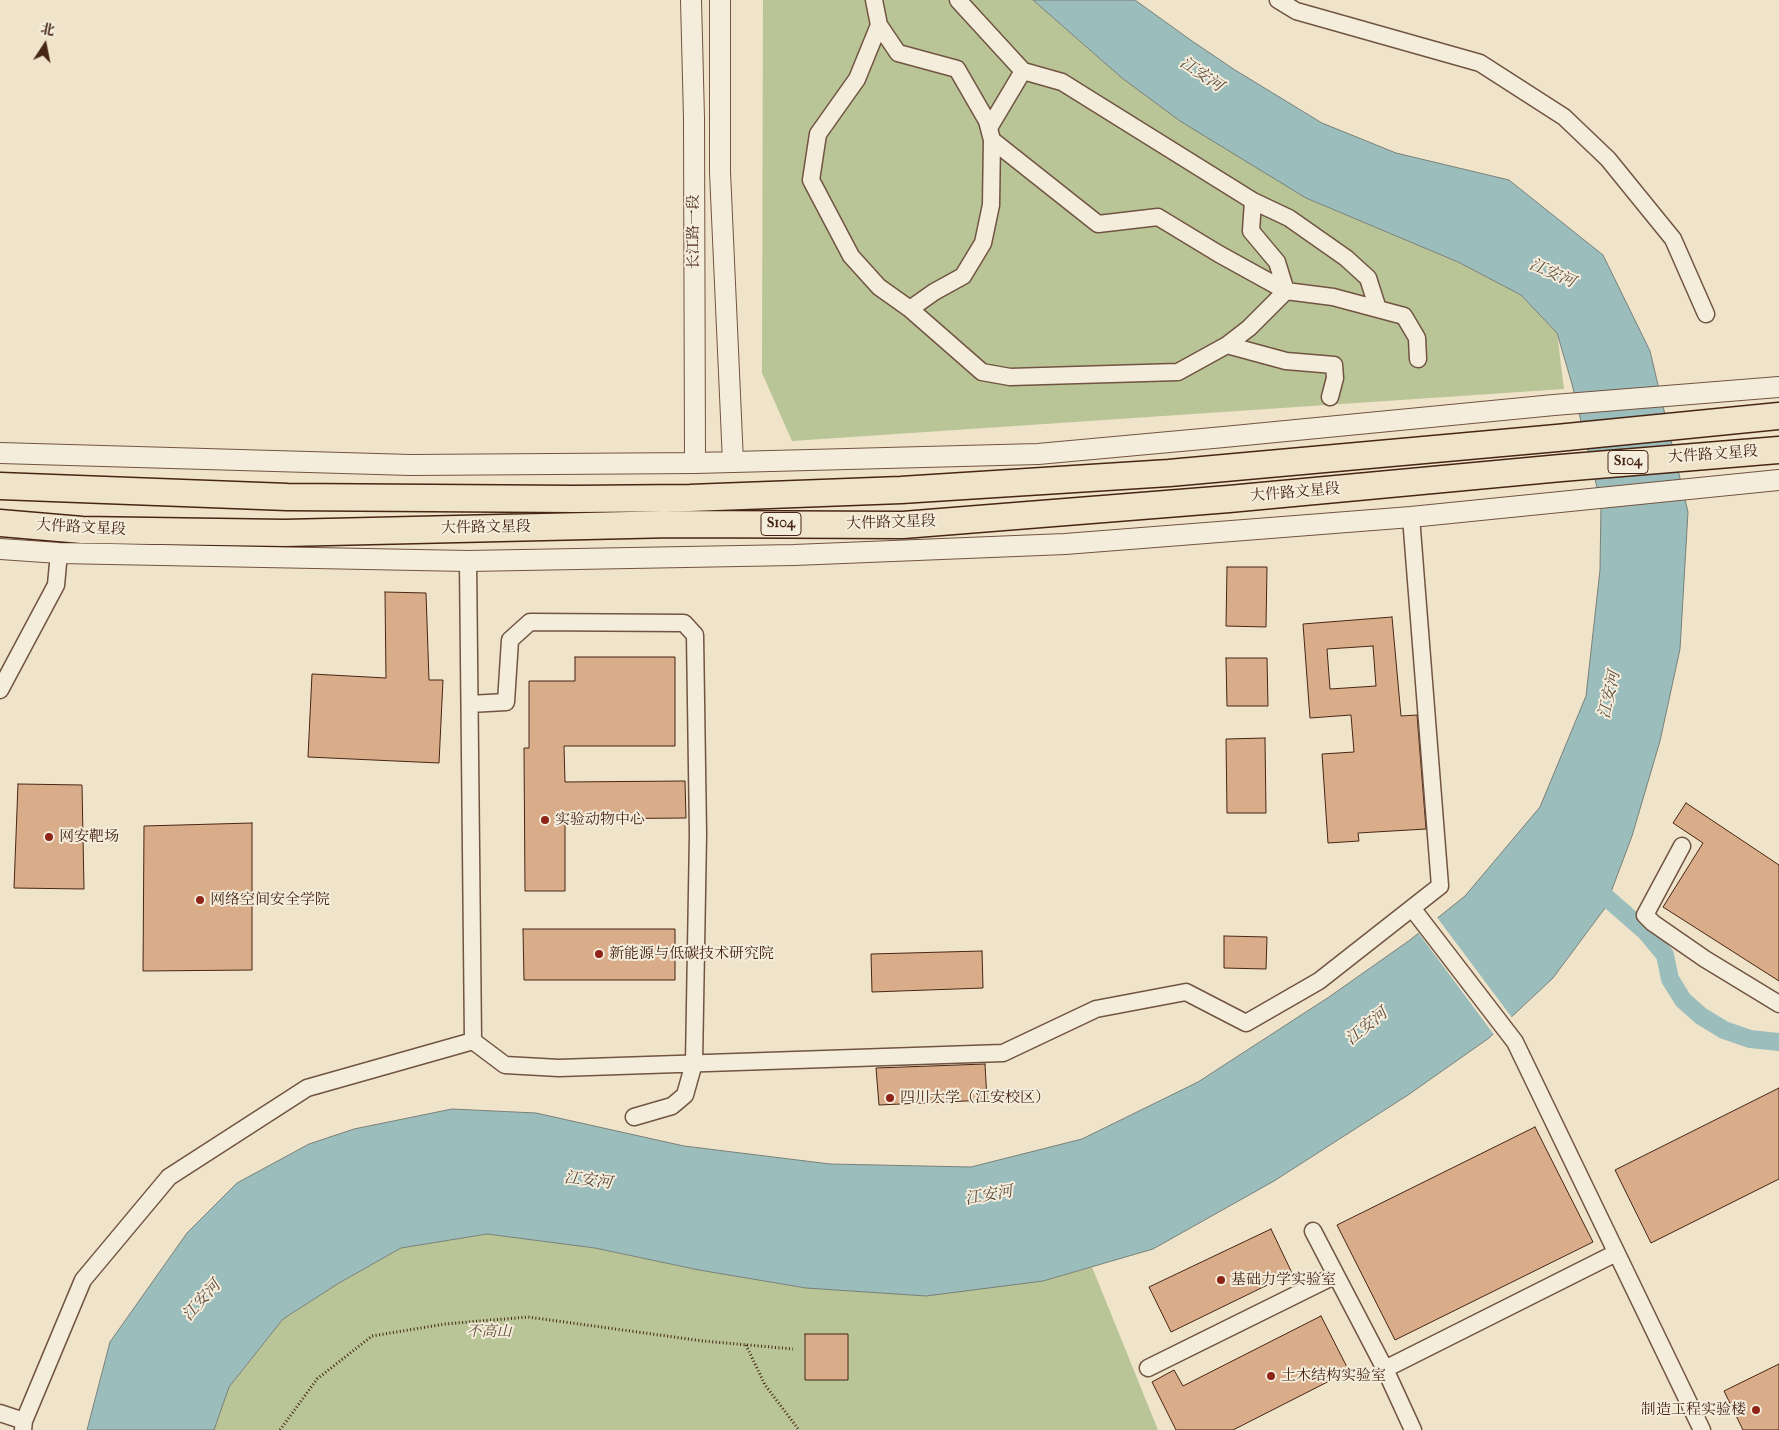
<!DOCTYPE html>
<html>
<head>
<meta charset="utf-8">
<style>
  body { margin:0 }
  #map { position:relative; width:1779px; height:1430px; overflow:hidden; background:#efe3c9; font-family:"IM FELL French Canon","Noto Serif SC",serif }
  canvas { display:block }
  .north { position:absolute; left:20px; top:20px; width:50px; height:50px; -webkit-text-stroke:4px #f5eddc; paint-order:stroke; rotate:11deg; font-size:14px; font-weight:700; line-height:20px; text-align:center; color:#472514 }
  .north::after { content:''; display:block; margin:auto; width:18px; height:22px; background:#472514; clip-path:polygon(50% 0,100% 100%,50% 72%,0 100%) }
</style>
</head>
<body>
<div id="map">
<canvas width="1779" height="1430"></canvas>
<div class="north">北</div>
</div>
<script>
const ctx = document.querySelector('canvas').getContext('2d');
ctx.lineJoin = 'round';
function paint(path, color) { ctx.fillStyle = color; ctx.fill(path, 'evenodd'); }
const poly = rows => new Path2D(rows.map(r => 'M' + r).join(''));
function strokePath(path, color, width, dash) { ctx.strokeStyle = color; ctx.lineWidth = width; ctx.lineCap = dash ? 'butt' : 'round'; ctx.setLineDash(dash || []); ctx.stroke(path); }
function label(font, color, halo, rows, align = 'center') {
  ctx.font = font + ' "IM FELL French Canon","Noto Serif SC",serif'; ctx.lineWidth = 4; ctx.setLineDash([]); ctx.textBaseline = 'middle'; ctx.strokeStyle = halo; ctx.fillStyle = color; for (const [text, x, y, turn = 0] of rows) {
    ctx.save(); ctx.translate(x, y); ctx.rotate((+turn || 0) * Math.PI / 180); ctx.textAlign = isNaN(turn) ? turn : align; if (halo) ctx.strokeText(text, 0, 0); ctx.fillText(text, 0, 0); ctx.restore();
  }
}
paint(poly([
  [763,0,1033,0,1122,78,1306,198,1458,262,1521,295,1557,333,1564,389,792,441,762,373],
  [487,1234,595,1248,699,1270,806,1288,1043,1281,1092,1267,1158,1430,214,1430,229,1387,283,1319,339,1283,401,1248]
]), '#b9c497');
const water = poly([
  [1033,0,1135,0,1192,41,1235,70,1322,123,1396,153,1509,180,1603,255,1650,351,1688,512,1680,649,1660,741,1632,836,1605,908,1553,978,1489,1038,1408,1095,1274,1181,1153,1249,1043,1281,926,1296,806,1288,699,1270,595,1248,487,1234,401,1248,339,1283,283,1319,229,1387,214,1430,87,1430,110,1342,187,1233,237,1183,309,1144,354,1129,452,1109,536,1113,684,1146,830,1164,971,1167,1082,1139,1198,1082,1329,997,1410,940,1465,896,1540,807,1586,696,1600,570,1601,504,1572,384,1557,333,1521,295,1458,262,1306,198,1180,121,1122,78,1033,0]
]);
paint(water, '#9bbdbc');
strokePath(water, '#798079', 1);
paint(poly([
  [1436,916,1513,1019,1495,1036,1417,931]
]), '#efe3c9');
strokePath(poly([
  [1591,884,1646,932,1665,955,1670,979,1683,1000,1701,1016,1724,1030,1750,1039,1779,1042]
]), '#9bbdbc', 18);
const building = poly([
  [1227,567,1267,567,1266,627,1226,626,1227,567],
  [385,592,426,593,429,680,443,680,439,763,308,757,312,674,386,678,385,592],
  [1392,617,1401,716,1417,715,1426,829,1358,833,1359,841,1328,843,1322,754,1354,752,1351,715,1310,718,1303,624,1392,617],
  [1373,646,1376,686,1330,689,1327,649,1373,646],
  [575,657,675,657,675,746,564,746,565,782,685,781,686,818,565,819,565,891,525,891,524,748,529,748,529,681,575,681,575,657],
  [1226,658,1267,658,1268,706,1227,706,1226,658],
  [1265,738,1266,813,1227,813,1226,739,1265,738],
  [18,784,82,785,84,889,14,888,18,784],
  [1686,803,1779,865,1779,981,1663,907,1703,843,1673,823,1686,803],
  [252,823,252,970,143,971,144,826,252,823],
  [523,929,675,929,675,980,524,980,523,929],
  [1224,936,1267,937,1266,969,1224,968,1224,936],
  [982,951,983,988,872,992,871,954,982,951],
  [985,1064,987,1100,879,1105,876,1068,985,1064],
  [1779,1088,1779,1179,1651,1243,1615,1170,1779,1088],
  [1535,1127,1593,1242,1395,1340,1337,1225,1535,1127],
  [1271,1229,1292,1273,1171,1332,1149,1287,1271,1229],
  [1321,1316,1349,1371,1233,1430,1176,1430,1152,1382,1174,1370,1183,1386,1321,1316],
  [805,1334,848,1334,848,1380,805,1380,805,1334],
  [1779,1364,1779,1430,1743,1430,1724,1391,1779,1364]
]);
paint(building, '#daad8a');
strokePath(building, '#472514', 1);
const minor = poly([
  [874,0,879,25,857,79,818,134,811,180,851,256,879,287,910,309,982,372,1010,377,1178,372,1227,345,1249,328,1286,291,1333,297,1404,316,1417,338,1418,359],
  [958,0,1023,71,1062,82,1253,201,1251,231,1277,262,1286,291],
  [1278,0,1296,11,1480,63,1564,117,1608,159,1673,239,1706,314],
  [879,25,898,53,957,69,987,121,992,140,991,205,983,243,963,276,934,292,910,309],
  [989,128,1023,71],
  [992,140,1098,224,1158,217,1219,254,1286,291],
  [1253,201,1289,218,1346,258,1368,278,1378,309],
  [1227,345,1286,361,1334,365,1335,378,1330,397],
  [0,690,56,585,59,553],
  [470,704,506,702,510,640,530,622,684,623,695,635,698,834,694,1063,685,1095,672,1106,634,1117],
  [1682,846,1645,915,1653,923,1705,959,1779,1004],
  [1412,908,1515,1042,1702,1430],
  [473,1041,505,1065,559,1068,1003,1053,1096,1009,1186,992,1246,1023,1319,981,1440,886,1411,517],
  [1313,1231,1385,1369,1413,1430],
  [1148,1368,1336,1275],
  [1385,1369,1616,1253],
  [0,1413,24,1421],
  [23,1430,24,1421,83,1280,169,1177,307,1088,473,1041,468,561]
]);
const tertiary = poly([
  [691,0,694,118,695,463],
  [720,0,720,172,733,462],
  [0,453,411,465,695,463,1038,454,1224,437,1554,405,1779,387],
  [0,549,59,553,468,561,794,555,1065,544,1411,517,1779,480]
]);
const primary = poly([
  [0,486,287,497,575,499,690,498,901,490,1169,473,1557,438,1779,416],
  [0,523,82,530,285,533,673,524,903,525,1229,499,1561,468,1779,450]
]);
strokePath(minor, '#715441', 19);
strokePath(tertiary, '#715441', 22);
strokePath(primary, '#472514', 29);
strokePath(poly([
  [746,1345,765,1385,799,1430],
  [280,1430,317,1379,372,1336,445,1324,528,1317,703,1341,793,1349]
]), '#472514', 3, [1, 2.5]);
strokePath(minor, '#f5eddc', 16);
strokePath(tertiary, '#f5eddc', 20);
strokePath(primary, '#efe3c9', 26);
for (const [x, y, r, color] of [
  [545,820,5,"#8f2418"],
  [49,837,5,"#8f2418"],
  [200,900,5,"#8f2418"],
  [599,954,5,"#8f2418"],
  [890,1098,5,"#8f2418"],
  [1221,1280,5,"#8f2418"],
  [1271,1376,5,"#8f2418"],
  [1756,1410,5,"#8f2418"]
]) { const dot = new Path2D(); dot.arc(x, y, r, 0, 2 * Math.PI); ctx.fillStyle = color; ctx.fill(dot); strokePath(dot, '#f5eddc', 2); }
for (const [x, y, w] of [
  [1628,462,40],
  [781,524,40]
]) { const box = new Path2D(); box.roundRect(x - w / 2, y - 11.5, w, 23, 4); ctx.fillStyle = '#f5eddc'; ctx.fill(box); strokePath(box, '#472514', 1); }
label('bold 14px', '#472514', null, [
  ["S104",1628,462],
  ["S104",781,524]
]);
label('15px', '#472514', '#f5eddc', [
  ["长江路一段",694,232,-90],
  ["大件路文星段",1713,455,-4],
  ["大件路文星段",1295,493,-5],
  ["大件路文星段",891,523,-2],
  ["大件路文星段",81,528,3],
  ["大件路文星段",486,528,-1]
]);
label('15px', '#472514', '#f5eddc', [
  ["实验动物中心",555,820],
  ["网安靶场",59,837],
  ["网络空间安全学院",210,900],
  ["新能源与低碳技术研究院",609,954],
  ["四川大学（江安校区）",900,1098],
  ["基础力学实验室",1231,1280],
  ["土木结构实验室",1281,1376],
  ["制造工程实验楼",1746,1410,"right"]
], 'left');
label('italic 15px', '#644d35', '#f5eddc', [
  ["不高山",489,1332]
]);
label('italic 16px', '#5c4b3e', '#f5eddc', [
  ["江安河",1201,75,34],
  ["江安河",1552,274,24],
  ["江安河",1610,695,-77],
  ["江安河",1367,1027,-39],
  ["江安河",588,1181,7],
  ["江安河",989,1196,-10],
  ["江安河",202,1301,-48]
]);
</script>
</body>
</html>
